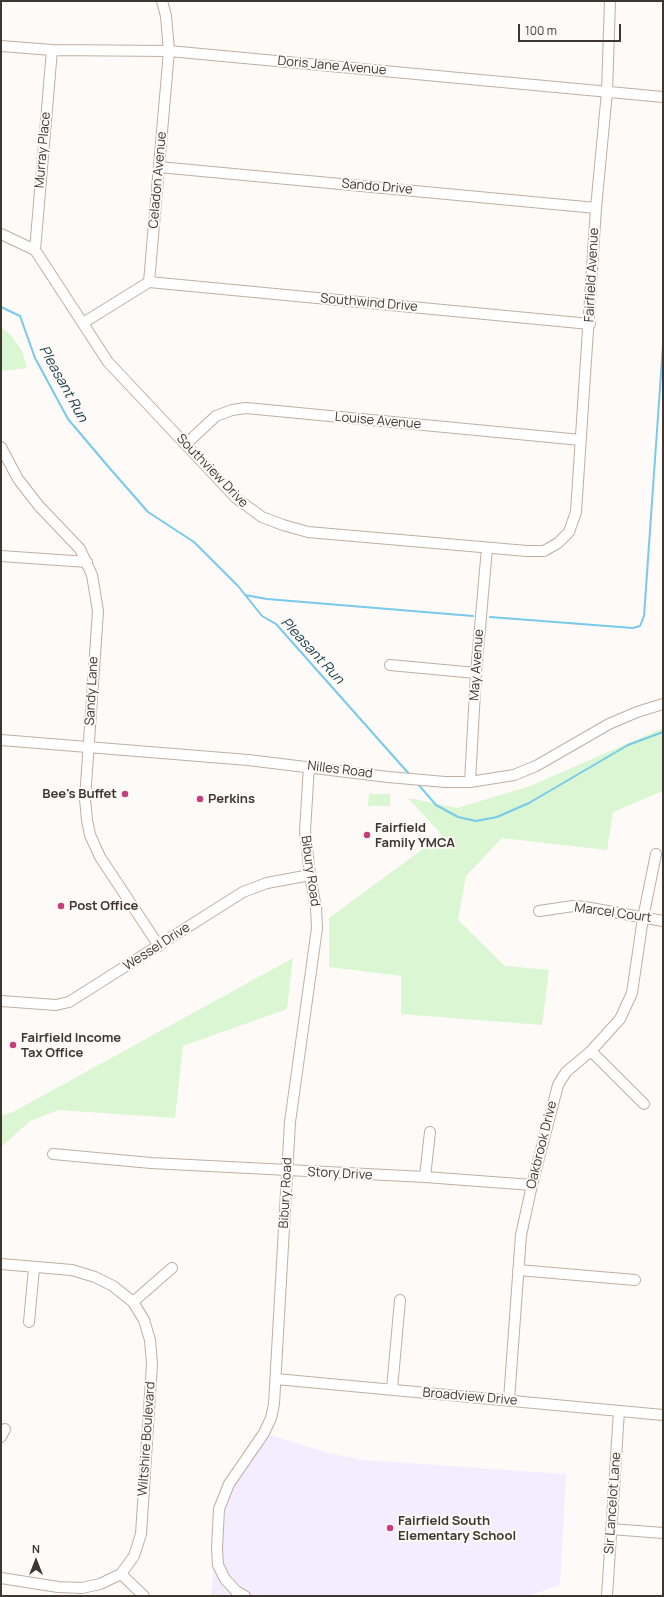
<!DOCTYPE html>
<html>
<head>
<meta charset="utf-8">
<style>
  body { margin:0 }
  #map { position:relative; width:664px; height:1597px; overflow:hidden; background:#fefaf7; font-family:Manrope,sans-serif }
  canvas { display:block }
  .frame { position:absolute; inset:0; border:2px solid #3d3631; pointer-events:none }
  .north { position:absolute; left:16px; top:1541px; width:40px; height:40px; -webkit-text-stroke:3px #fefaf7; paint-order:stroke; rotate:0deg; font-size:11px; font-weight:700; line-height:16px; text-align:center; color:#3d3631 }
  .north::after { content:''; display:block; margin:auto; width:14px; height:18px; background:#3d3631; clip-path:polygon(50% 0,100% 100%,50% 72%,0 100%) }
  .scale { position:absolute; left:518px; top:24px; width:103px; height:18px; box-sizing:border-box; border:2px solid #3d3631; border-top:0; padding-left:5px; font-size:12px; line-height:14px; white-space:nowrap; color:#3d3631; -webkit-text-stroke:3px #fefaf7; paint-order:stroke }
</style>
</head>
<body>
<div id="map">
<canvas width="664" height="1597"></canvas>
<div class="frame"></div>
<div class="north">N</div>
<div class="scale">100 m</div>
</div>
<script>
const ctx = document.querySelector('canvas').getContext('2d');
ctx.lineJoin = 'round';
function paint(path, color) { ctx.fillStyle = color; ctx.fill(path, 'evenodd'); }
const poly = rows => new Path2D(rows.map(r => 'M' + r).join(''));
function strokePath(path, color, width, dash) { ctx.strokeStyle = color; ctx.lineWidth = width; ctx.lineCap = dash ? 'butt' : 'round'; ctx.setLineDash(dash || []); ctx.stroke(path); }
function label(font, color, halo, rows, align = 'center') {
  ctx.font = font + ' Manrope,sans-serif'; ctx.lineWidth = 4; ctx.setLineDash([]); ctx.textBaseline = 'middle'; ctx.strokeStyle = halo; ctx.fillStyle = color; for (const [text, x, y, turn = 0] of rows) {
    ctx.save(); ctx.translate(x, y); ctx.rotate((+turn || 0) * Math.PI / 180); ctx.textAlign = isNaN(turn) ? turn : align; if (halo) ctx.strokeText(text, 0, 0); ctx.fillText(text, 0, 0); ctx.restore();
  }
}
paint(poly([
  [264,1433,328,1453,364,1460,566,1474,560,1585,528,1596,211,1596,219,1509]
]), '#f4edff');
paint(poly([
  [1,327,11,335,22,351,27,368,1,371],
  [663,728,663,791,613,812,607,850,502,838,466,876,458,920,505,966,549,970,542,1025,401,1014,401,976,329,967,329,918,442,835,408,798,457,808,530,786],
  [369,794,390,794,390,806,368,806],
  [293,958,287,1009,183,1046,175,1118,59,1110,30,1121,1,1147,1,1116,13,1112]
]), '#daf6d2');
strokePath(poly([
  [1,307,20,316,35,358,68,419,106,464,148,512,194,542,238,586,262,616,276,624,410,775],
  [245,595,267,599,473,616],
  [490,617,633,628,640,626,644,616,663,345],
  [417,783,436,805,458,817,476,821,497,817,529,803,628,745,663,732]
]), '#78caea', 2);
const minor = poly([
  [1,46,52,50,169,51,663,97],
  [159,167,596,208],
  [1,234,35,250,108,362,236,498,262,517,283,525,308,532,527,551,544,551,558,543,569,532,576,512,596,208,607,92,610,1],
  [35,250,52,50],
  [149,282,590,324],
  [149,282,169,51,166,16,162,1],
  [83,323,149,282],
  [186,444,216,416,232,410,246,408,581,440],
  [1,447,18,479,39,506,80,549,92,575,98,611,85,799,87,820,90,835,100,857,159,946],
  [1,556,87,562],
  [390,665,476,673],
  [1,740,248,760,388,777,445,782,470,782,514,775,536,766,609,724,637,712,663,704],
  [470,782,476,673,487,548],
  [539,911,573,906,585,907,663,921],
  [1,1001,56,1005,69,1002,243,892,267,883,310,875],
  [591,1051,644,1104],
  [53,1154,151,1163,425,1177,532,1185],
  [425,1177,430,1132],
  [1,1264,72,1270,95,1277,113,1286,133,1302,144,1320,150,1340,152,1364,141,1534,134,1556,121,1574],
  [518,1270,635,1280],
  [133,1302,172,1268],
  [29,1322,34,1268],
  [276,1379,663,1415],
  [392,1389,400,1300],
  [509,1400,521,1235,532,1185,558,1085,566,1072,591,1051,620,1019,632,993,643,918,656,854],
  [1,1437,5,1429],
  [611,1529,663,1533],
  [121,1574,144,1596],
  [1,1578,58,1587,82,1588,100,1584,121,1574],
  [245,1596,236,1591,225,1579,218,1565,217,1548,219,1509,229,1484,264,1433,271,1418,274,1404,290,1122,317,928,316,908,310,875,305,831,309,766],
  [607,1596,619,1411]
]);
strokePath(minor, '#c0afa1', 12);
strokePath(minor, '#fff', 10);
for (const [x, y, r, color] of [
  [125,794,4,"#c63e7c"],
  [200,799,4,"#c63e7c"],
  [367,835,4,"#c63e7c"],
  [61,906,4,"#c63e7c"],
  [13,1045,4,"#c63e7c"],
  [390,1528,4,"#c63e7c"]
]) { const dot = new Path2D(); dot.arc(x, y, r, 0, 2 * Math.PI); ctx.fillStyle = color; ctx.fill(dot); strokePath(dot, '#fefaf7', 1.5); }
label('13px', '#3d3631', '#fefaf7', [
  ["Doris Jane Avenue",332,66,5],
  ["Murray Place",43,150,-85],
  ["Celadon Avenue",158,180,-85],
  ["Sando Drive",377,187,5],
  ["Fairfield Avenue",592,275,-87],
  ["Southwind Drive",369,303,5],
  ["Louise Avenue",378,421,5],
  ["Southview Drive",212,471,46],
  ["May Avenue",477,665,-86],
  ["Sandy Lane",92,691,-87],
  ["Nilles Road",340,770,7],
  ["Bibury Road",310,871,82],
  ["Marcel Court",613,913,8],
  ["Wessel Drive",157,947,-33],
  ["Oakbrook Drive",542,1145,-76],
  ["Story Drive",340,1174,3],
  ["Bibury Road",286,1193,-87],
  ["Broadview Drive",470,1397,5],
  ["Wiltshire Boulevard",147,1439,-86],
  ["Sir Lancelot Lane",613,1503,-86]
]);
label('bold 13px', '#3d3631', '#fefaf7', [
  ["Bee's Buffet",117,794,"right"],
  ["Perkins",208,799],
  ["Fairfield",375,828],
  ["Family YMCA",375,843],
  ["Post Office",69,906],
  ["Fairfield Income",21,1038],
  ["Tax Office",21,1053],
  ["Fairfield South",398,1521],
  ["Elementary School",398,1536]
], 'left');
label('italic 14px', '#1c414f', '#fefaf7', [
  ["Pleasant Run",63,384,61],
  ["Pleasant Run",312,651,47]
]);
</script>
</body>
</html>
